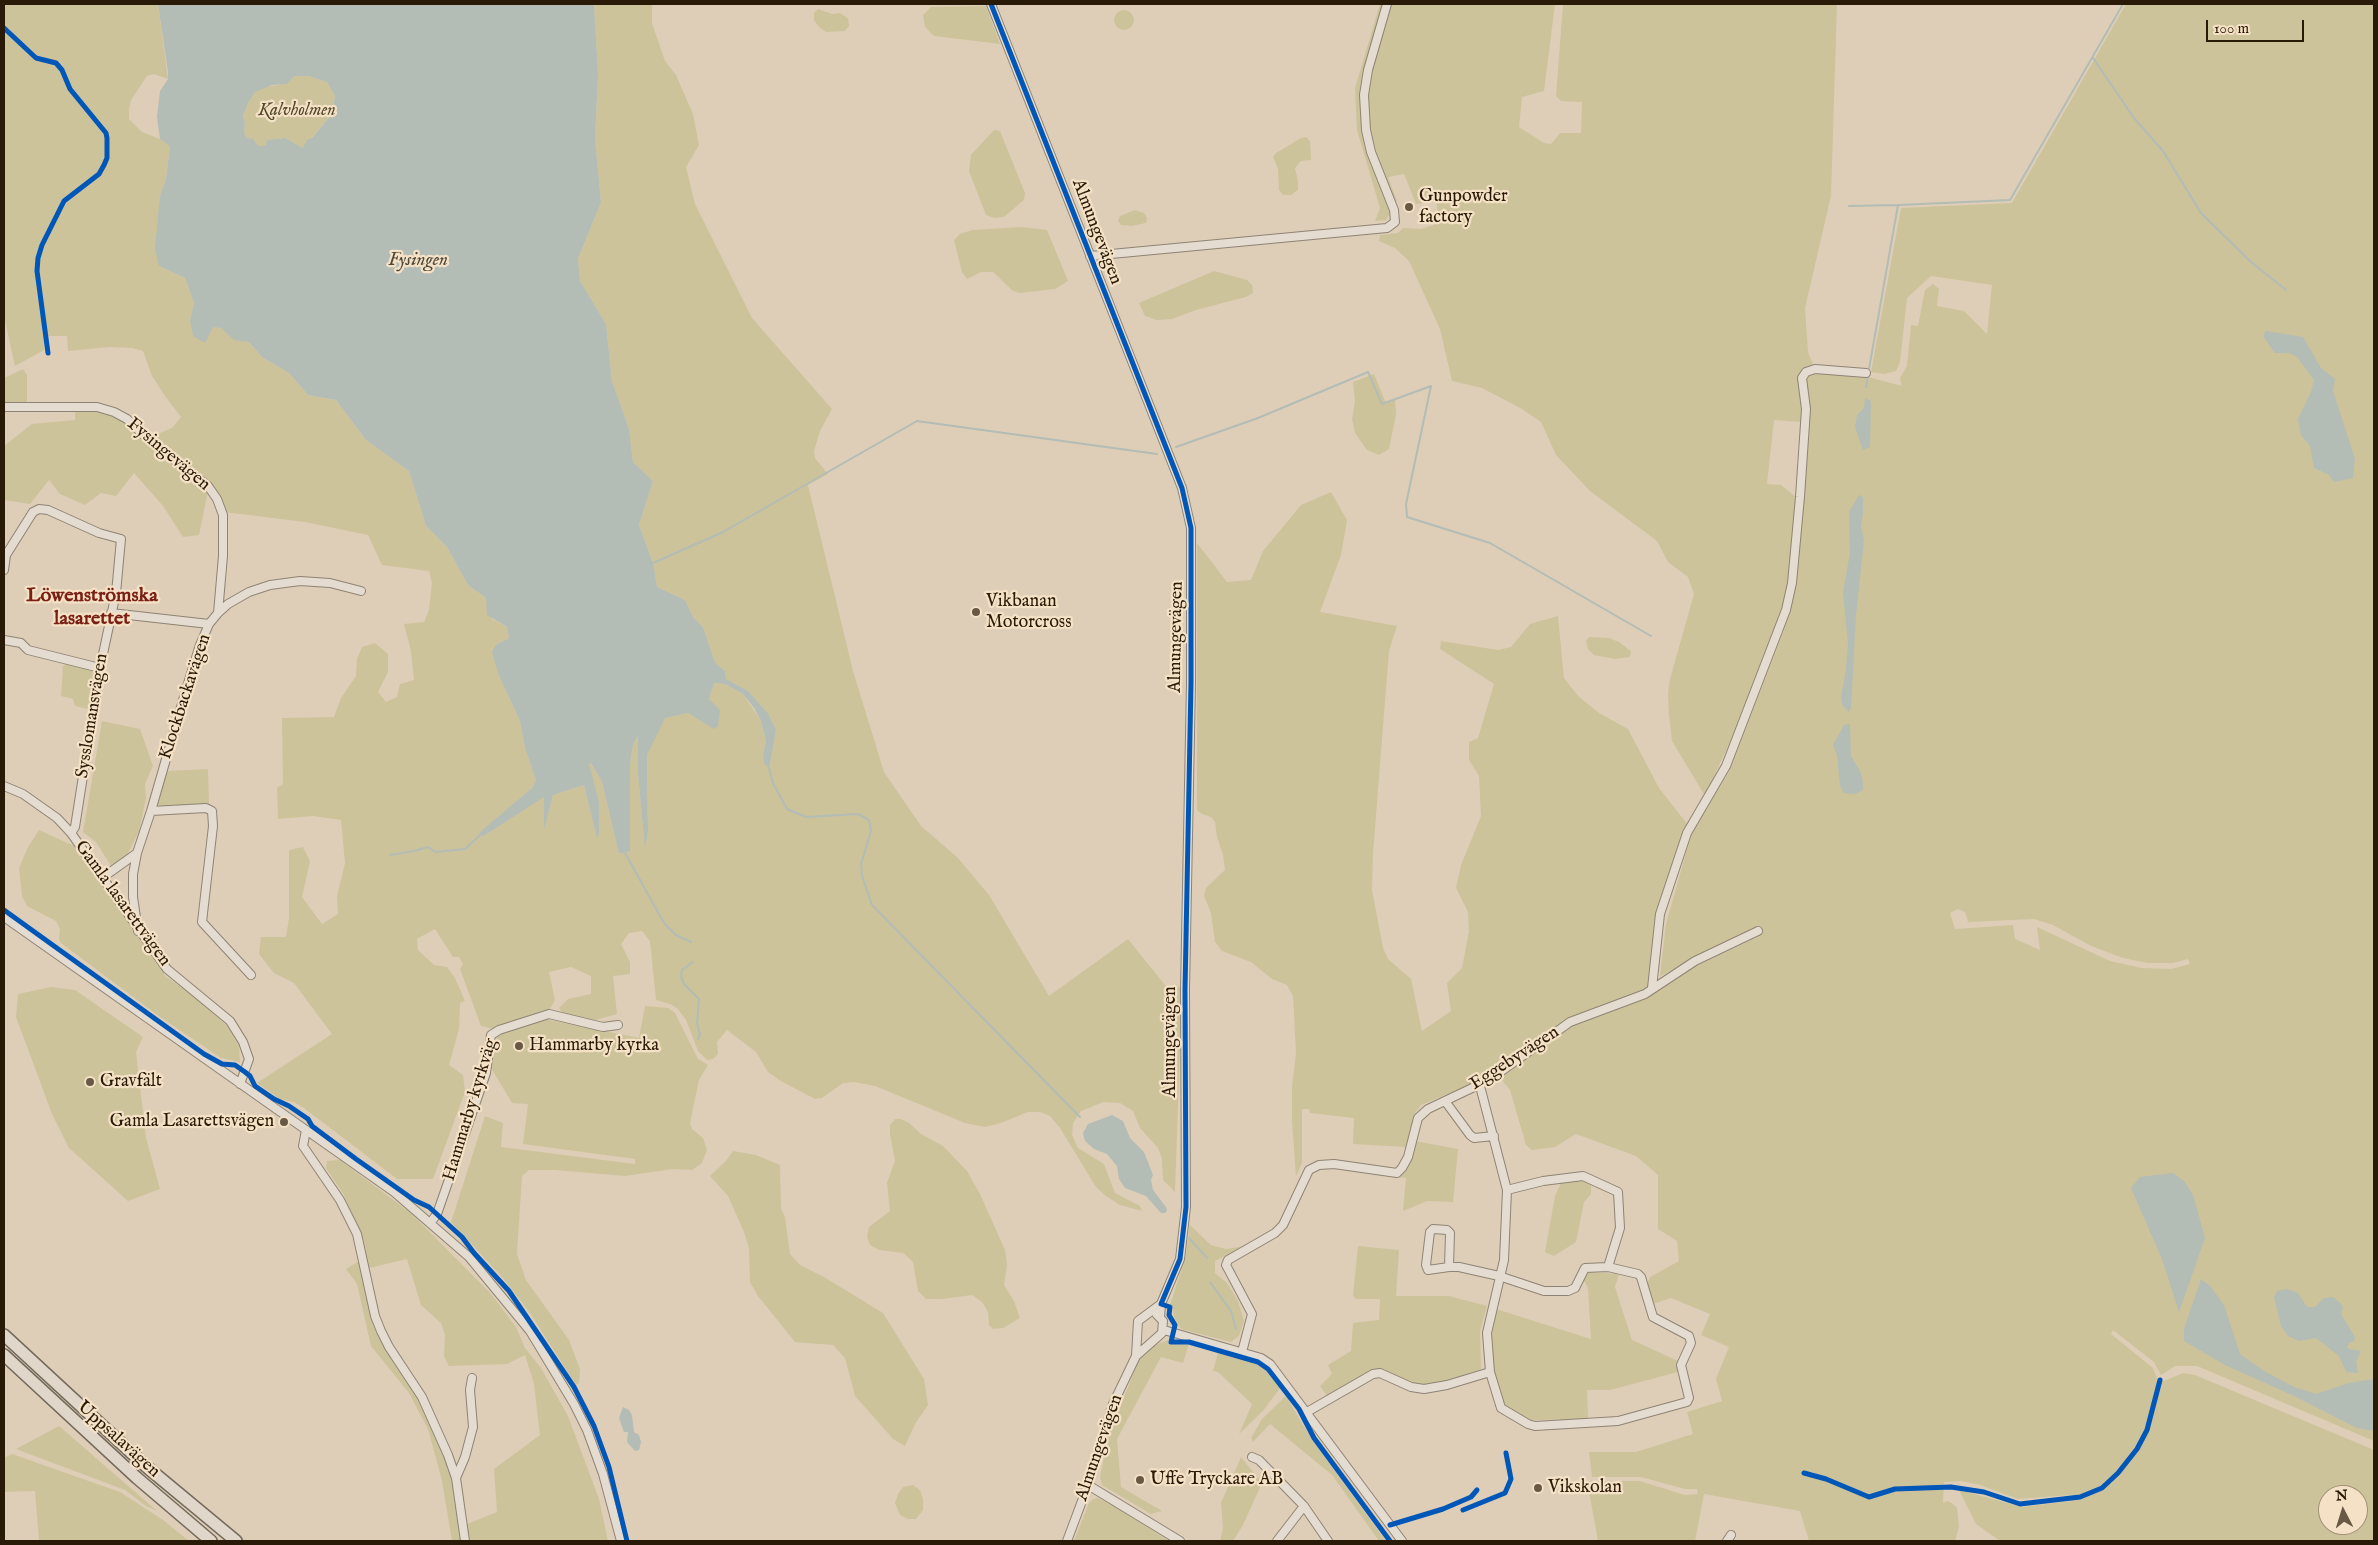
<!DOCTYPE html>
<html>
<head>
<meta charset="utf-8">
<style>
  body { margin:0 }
  #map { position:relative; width:2378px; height:1545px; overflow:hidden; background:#deceb7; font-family:"IM FELL English",serif }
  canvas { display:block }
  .frame { position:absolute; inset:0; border:5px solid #291a07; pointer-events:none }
  .north { position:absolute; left:2318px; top:1485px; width:50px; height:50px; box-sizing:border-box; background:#f5e1c5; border:1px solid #a39179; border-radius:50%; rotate:355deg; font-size:14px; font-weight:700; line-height:20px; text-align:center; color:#291a07 }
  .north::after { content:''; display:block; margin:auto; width:18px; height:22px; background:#685945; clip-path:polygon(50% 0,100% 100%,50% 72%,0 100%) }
  .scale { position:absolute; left:2206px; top:20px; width:98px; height:22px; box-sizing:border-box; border:2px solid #291a07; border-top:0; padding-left:6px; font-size:15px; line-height:18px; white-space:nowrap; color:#291a07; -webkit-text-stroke:4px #f5e1c5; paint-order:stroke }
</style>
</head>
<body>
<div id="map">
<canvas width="2378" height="1545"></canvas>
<div class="frame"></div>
<div class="north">N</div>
<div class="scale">100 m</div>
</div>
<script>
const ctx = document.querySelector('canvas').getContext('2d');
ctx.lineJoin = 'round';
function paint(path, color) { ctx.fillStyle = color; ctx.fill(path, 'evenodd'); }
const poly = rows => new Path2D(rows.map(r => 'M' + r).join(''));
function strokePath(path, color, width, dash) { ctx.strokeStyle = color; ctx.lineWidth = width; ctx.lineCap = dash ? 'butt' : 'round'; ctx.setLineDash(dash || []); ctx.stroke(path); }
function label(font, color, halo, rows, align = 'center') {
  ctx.font = font + ' "IM FELL English",serif'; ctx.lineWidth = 4.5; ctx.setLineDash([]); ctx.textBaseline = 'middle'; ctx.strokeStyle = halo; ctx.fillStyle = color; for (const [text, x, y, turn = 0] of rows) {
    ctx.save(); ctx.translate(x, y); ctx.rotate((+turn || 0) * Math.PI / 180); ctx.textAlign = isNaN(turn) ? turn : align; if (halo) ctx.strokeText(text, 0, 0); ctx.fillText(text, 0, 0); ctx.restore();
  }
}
paint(poly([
  [4,4,158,4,168,79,154,74,147,76,131,100,129,109,129,119,142,132,165,141,170,146,166,179,160,196,159,266,185,278,194,303,190,320,221,328,234,339,249,342,262,357,289,373,308,395,336,400,366,440,409,471,426,526,447,547,468,585,486,598,492,619,507,627,509,638,496,645,499,676,520,721,525,748,536,780,532,788,480,833,482,837,544,796,544,827,553,795,584,785,597,837,599,802,588,764,591,763,602,782,619,854,630,851,630,765,633,745,639,735,638,774,645,846,648,832,647,755,664,718,688,713,714,728,709,699,714,683,725,684,743,694,761,721,766,741,763,754,770,764,776,730,768,713,748,691,726,679,725,671,715,664,703,627,693,617,685,600,657,587,653,563,639,525,653,481,633,462,629,429,612,381,606,324,580,281,578,259,601,202,595,139,598,74,594,4,652,4,652,23,665,61,676,75,693,114,699,145,686,167,695,204,752,318,832,409,820,431,814,451,815,458,828,474,808,485,853,671,884,772,921,826,957,857,989,895,1049,996,1128,939,1169,990,1176,984,1182,990,1175,1192,1163,1180,1162,1159,1158,1148,1140,1128,1133,1111,1120,1103,1103,1102,1081,1111,1073,1123,1072,1135,1078,1148,1104,1164,1115,1193,1140,1206,1142,1211,1120,1205,1106,1196,1096,1187,1060,1128,1050,1116,1040,1112,1028,1112,1001,1123,985,1127,965,1123,875,1086,854,1082,843,1083,822,1098,815,1099,779,1080,768,1072,756,1052,727,1030,717,1042,718,1054,713,1059,707,1060,698,1051,686,1020,678,1009,670,1004,656,1000,650,941,642,931,629,933,621,944,630,962,630,974,613,976,617,1014,595,1020,563,1014,559,1008,568,999,591,994,591,976,571,967,549,972,555,1000,550,1009,494,1029,481,1026,460,969,463,964,459,957,453,957,435,929,417,939,418,950,434,965,447,967,455,978,465,1001,460,1003,459,1029,449,1065,463,1075,465,1092,433,1179,397,1179,304,1108,294,1102,280,1099,257,1083,332,1034,294,983,274,973,259,954,261,937,286,937,289,918,289,850,303,847,310,861,302,897,322,924,338,914,337,896,345,863,341,820,313,816,278,819,277,788,283,784,282,718,334,717,341,698,356,676,357,659,362,647,375,643,388,654,388,672,378,692,386,702,397,697,400,684,414,680,411,651,404,624,424,622,429,610,432,583,429,571,382,565,368,535,305,522,224,512,217,491,201,475,150,437,172,428,181,417,165,396,152,376,143,351,132,348,109,347,68,351,67,336,47,336,44,337,44,350,15,366,4,316],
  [1380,4,1389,6,1393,4,1555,4,1544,91,1522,97,1519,127,1544,143,1551,144,1560,133,1581,133,1582,102,1561,101,1556,96,1563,4,1837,4,1831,196,1805,308,1808,352,1814,367,1803,370,1798,381,1804,408,1801,422,1774,420,1767,484,1781,485,1797,498,1788,583,1783,609,1744,712,1705,796,1672,741,1669,715,1668,693,1670,679,1694,594,1688,577,1668,562,1657,541,1590,491,1556,455,1541,422,1522,409,1482,388,1452,381,1440,329,1409,261,1395,248,1379,241,1380,235,1398,233,1403,228,1421,229,1440,223,1436,201,1416,204,1404,174,1388,177,1397,201,1389,207,1389,215,1386,220,1375,221,1380,208,1357,130,1355,88],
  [2126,4,2374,4,2374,1441,2197,1366,2175,1366,2161,1375,2154,1362,2113,1330,2111,1334,2153,1368,2159,1383,2183,1373,2195,1375,2374,1450,2374,1541,2000,1541,1976,1524,1959,1490,2022,1507,2071,1501,2071,1495,2018,1499,1980,1485,1961,1481,1944,1482,1943,1503,1947,1501,1952,1503,1957,1508,1959,1527,1955,1541,1809,1541,1800,1511,1704,1494,1695,1541,1598,1541,1587,1481,1640,1481,1685,1495,1698,1494,1697,1489,1685,1489,1641,1477,1592,1477,1589,1452,1636,1452,1693,1434,1687,1412,1722,1401,1716,1379,1729,1347,1701,1335,1710,1314,1671,1298,1653,1304,1647,1284,1650,1277,1679,1261,1677,1241,1658,1229,1658,1175,1636,1156,1576,1134,1555,1147,1532,1150,1526,1145,1510,1090,1501,1079,1489,1077,1421,1105,1415,1113,1406,1147,1353,1144,1354,1118,1310,1113,1309,1109,1302,1109,1302,1163,1296,1176,1292,1121,1292,1087,1296,1053,1293,996,1287,985,1272,979,1251,962,1222,951,1215,942,1211,913,1204,896,1206,888,1225,870,1223,855,1217,837,1215,822,1211,817,1202,814,1197,810,1197,543,1227,582,1251,580,1263,551,1301,505,1331,492,1347,520,1341,555,1320,612,1397,626,1389,651,1373,853,1372,890,1383,948,1388,959,1411,979,1422,1031,1451,1011,1447,983,1462,968,1469,931,1468,912,1456,888,1461,865,1481,816,1479,776,1469,760,1469,742,1478,738,1494,684,1440,649,1441,641,1498,650,1511,647,1530,624,1558,616,1564,678,1578,696,1599,713,1628,729,1659,788,1688,825,1656,913,1649,980,1651,993,1692,968,1760,936,1757,928,1660,976,1666,924,1688,846,1693,831,1729,772,1784,630,1789,609,1794,585,1804,385,1807,377,1819,373,1868,377,1902,386,1900,378,1907,366,1911,325,1918,326,1925,290,1933,284,1939,289,1937,306,1964,311,1987,334,1992,285,1931,276,1907,298,1900,362,1896,371,1884,374,1871,372,1901,208,2012,203],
  [1958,909,1965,912,1968,922,2034,919,2053,925,2091,946,2123,958,2148,963,2173,963,2188,959,2190,964,2171,969,2142,968,2110,961,2037,927,2040,950,2015,939,2013,925,1955,929,1950,913],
  [2328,1495,2358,1495,2358,1525,2328,1525],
  [986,6,1000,44,934,36,925,27,923,15,931,7],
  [818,9,832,14,840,13,848,18,849,26,845,31,826,32,819,27,814,20,814,13],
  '1114 20a10 10 0 1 1 20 0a10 10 0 1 1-20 0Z',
  [294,76,308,76,327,82,335,96,332,114,303,148,285,138,267,140,265,146,258,146,247,138,244,133,245,122,243,116,248,103,255,92,264,87,279,85],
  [994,130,1000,131,1025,193,1024,200,1004,217,994,218,986,215,969,171,971,155],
  [1306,137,1310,141,1311,160,1301,161,1295,168,1298,181,1298,190,1291,195,1283,195,1279,190,1278,169,1273,157,1276,153,1301,138],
  [1135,210,1144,213,1147,218,1146,223,1131,226,1121,225,1118,221,1120,216],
  [1021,227,1047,230,1068,281,1055,289,1020,293,1013,291,993,272,981,272,967,279,962,272,954,240,960,234,972,230],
  [1214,271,1247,280,1252,285,1253,293,1246,297,1196,310,1172,319,1157,320,1145,316,1139,303],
  [23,369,27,375,27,401,26,403,4,404,4,378],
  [1374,374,1385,401,1395,400,1396,414,1389,449,1379,455,1367,450,1355,433,1352,419,1355,401,1353,382],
  [75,408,97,409,127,422,208,491,199,535,183,537,163,506,134,473,116,496,101,493,85,505,60,494,49,480,30,504,4,500,4,446,32,424,75,420],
  [1589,637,1609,638,1619,642,1631,651,1630,657,1615,659,1594,655,1588,649,1586,641],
  [68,662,94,668,97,675,92,710,75,706,73,699,61,696,63,666],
  [102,721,140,729,153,766,145,784,146,798,139,831,126,857,111,866,96,842,83,832],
  [208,769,209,806,161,807,157,803,167,771],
  [39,830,74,846,160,965,165,976,190,993,226,1025,239,1046,240,1062,221,1058,156,1014,61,943,59,939,60,929,56,921,27,906,22,896,19,868,28,847],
  [51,987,75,990,143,1037,136,1052,146,1138,160,1189,128,1201,69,1148,52,1114,16,1017,18,994],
  [645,1006,668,1008,675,1013,698,1059,708,1065,699,1080,690,1123,692,1129,703,1138,707,1150,702,1163,692,1170,673,1169,625,1176,555,1170,529,1170,522,1176,517,1254,526,1280,569,1340,580,1369,579,1383,576,1385,530,1313,502,1277,451,1222,485,1116,503,1123,501,1147,635,1164,635,1159,523,1144,528,1104,512,1103,491,1068,491,1047,499,1034,545,1019,639,1038],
  [895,1119,901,1119,909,1123,921,1134,943,1146,967,1171,980,1194,1005,1250,1007,1265,1004,1285,1014,1301,1020,1318,1003,1328,993,1329,989,1325,988,1312,982,1302,972,1295,943,1299,926,1299,918,1291,913,1262,903,1253,879,1250,870,1245,867,1237,869,1227,890,1211,887,1183,895,1161,890,1134,890,1125],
  [1415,1141,1458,1149,1453,1202,1427,1201,1403,1211,1406,1178,1396,1177,1405,1172,1409,1165],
  [733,1151,756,1155,780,1165,781,1209,785,1217,790,1254,800,1265,824,1277,883,1313,924,1379,928,1405,915,1424,905,1446,893,1439,855,1396,845,1358,833,1345,795,1342,758,1296,750,1282,749,1248,744,1232,728,1196,710,1176,726,1161],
  [340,1160,412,1214,491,1294,516,1327,525,1348,541,1368,568,1416,599,1499,608,1541,469,1541,467,1524,497,1512,494,1469,540,1435,534,1384,525,1355,507,1364,449,1366,444,1356,445,1335,441,1323,421,1305,407,1259,369,1268,364,1241,344,1195,326,1168,327,1161],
  [1581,1180,1591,1185,1591,1194,1584,1202,1576,1242,1554,1256,1545,1252,1555,1196,1561,1183],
  [1190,1225,1211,1245,1226,1249,1245,1246,1215,1261,1215,1273,1227,1283,1238,1301,1244,1321,1239,1336,1231,1342,1181,1329,1174,1317,1173,1307,1170,1305,1185,1259],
  [1358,1246,1399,1250,1396,1296,1449,1296,1487,1306,1480,1331,1481,1369,1440,1384,1423,1385,1372,1371,1327,1396,1320,1386,1332,1374,1328,1365,1351,1351,1353,1323,1379,1320,1380,1299,1356,1299,1353,1296],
  [361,1260,379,1335,393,1360,412,1385,445,1457,451,1476,457,1507,461,1541,452,1541,442,1481,428,1429,409,1393,371,1346,357,1284,346,1269],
  [1587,1272,1619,1274,1615,1287,1632,1340,1678,1361,1678,1372,1610,1390,1587,1390,1588,1419,1528,1420,1508,1409,1503,1404,1494,1370,1492,1335,1496,1309,1591,1339,1588,1288,1583,1279],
  [1168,1340,1168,1343,1189,1344,1183,1363,1161,1357,1117,1439,1121,1487,1162,1511,1151,1514,1102,1485,1100,1477,1109,1434,1139,1360,1152,1346],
  [1218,1353,1262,1366,1280,1388,1263,1411,1239,1434,1252,1404,1218,1372,1213,1371],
  [1286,1396,1312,1440,1386,1541,1379,1541,1332,1475,1270,1424,1253,1442,1251,1438,1262,1419],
  [59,1426,157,1511,146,1506,125,1490,16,1449],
  [12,1454,120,1492,163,1520,189,1541,39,1541,35,1491,4,1492,4,1458],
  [1241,1457,1262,1483,1243,1525,1233,1541,1220,1541,1223,1528,1221,1503],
  [913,1485,920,1490,923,1499,923,1510,916,1519,908,1519,900,1515,895,1503,898,1494,903,1487],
  [1098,1498,1112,1505,1169,1541,1074,1541,1089,1503,1093,1499]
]), '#ccc39b');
paint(poly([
  [158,4,594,4,598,74,595,139,601,202,578,259,580,281,606,324,612,381,629,429,633,462,653,481,639,525,653,563,657,587,685,600,693,617,703,627,715,663,725,671,726,679,748,691,768,713,776,730,770,764,765,766,763,754,766,741,761,721,754,708,743,694,725,684,714,683,709,699,720,710,718,726,714,729,688,713,665,718,647,755,648,832,645,848,638,774,638,736,633,745,630,765,630,851,619,854,602,782,591,763,589,764,599,802,599,833,597,838,584,785,553,795,544,829,544,797,482,837,481,835,479,833,532,788,536,780,525,748,520,721,499,676,492,652,496,645,509,638,507,627,487,615,486,598,468,585,447,547,426,526,409,471,366,440,336,400,308,395,289,373,262,357,249,342,234,340,221,328,213,327,205,343,193,336,190,320,194,303,185,278,159,266,155,248,160,196,166,179,170,146,160,139,157,117,160,91,168,79,168,72],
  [294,76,308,76,327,82,335,96,332,114,312,138,307,140,303,148,285,138,267,140,265,146,258,146,253,139,247,138,244,133,245,122,243,116,248,103,255,92,272,85,287,84],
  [2266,331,2303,337,2321,368,2335,379,2333,391,2355,459,2353,478,2334,482,2329,475,2314,468,2310,446,2301,435,2298,419,2311,392,2314,380,2297,357,2289,353,2275,353,2263,336],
  [1865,398,1871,401,1870,447,1863,450,1855,427,1857,415,1864,408],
  [1859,495,1863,497,1863,513,1861,527,1864,540,1856,615,1851,707,1849,712,1843,706,1841,698,1846,669,1848,644,1843,592,1850,553,1849,512],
  [1850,724,1851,756,1861,773,1863,783,1863,790,1855,794,1844,793,1840,786,1837,755,1833,745,1844,725],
  [1112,1115,1123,1121,1130,1138,1144,1152,1153,1175,1151,1180,1153,1190,1166,1207,1167,1211,1165,1213,1161,1213,1146,1196,1125,1188,1119,1179,1117,1166,1107,1154,1094,1149,1085,1141,1083,1133,1088,1124],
  [2173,1173,2184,1181,2193,1195,2205,1238,2179,1312,2162,1259,2131,1188,2140,1177],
  [2201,1279,2210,1286,2224,1305,2240,1354,2264,1371,2294,1387,2316,1394,2349,1383,2374,1379,2374,1431,2357,1428,2294,1396,2225,1365,2184,1341,2184,1329],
  [2287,1289,2298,1293,2307,1307,2315,1307,2324,1298,2333,1297,2339,1302,2343,1307,2341,1314,2355,1337,2354,1341,2349,1343,2347,1347,2349,1349,2361,1351,2356,1362,2358,1373,2346,1372,2339,1356,2316,1338,2299,1341,2288,1336,2281,1326,2274,1297,2277,1291],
  [623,1407,629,1410,632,1415,634,1432,639,1435,641,1442,639,1450,635,1451,627,1442,628,1432,624,1432,619,1418]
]), '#b3bcb5');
strokePath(poly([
  [2093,58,2134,118,2163,151,2201,213,2251,262,2286,290],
  [1849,206,1898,205],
  [1869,369,1898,205,2010,200,2123,4],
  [1866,387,1868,377],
  [1176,447,1258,418,1368,372,1382,404,1431,386,1406,504,1407,517,1490,543,1651,636],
  [653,563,723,532,917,421,1157,454],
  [768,765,773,783,787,809,806,817,858,814,869,820,871,831,861,864,862,876,872,905,1080,1117],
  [625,853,664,923,676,935,691,942],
  [390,855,414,851,428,847,435,852,465,849,480,835],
  [693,962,682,970,681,977,684,984,699,999,697,1023,700,1035,698,1039],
  [1189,1238,1207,1258],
  [1210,1282,1231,1311,1236,1329]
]), '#b3bcb5', 2);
const minor = poly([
  [991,4,1182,488,1191,528,1191,683,1185,990,1186,1207,1180,1259,1161,1304,1160,1317],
  [1090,256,1387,228,1395,222,1394,210,1371,152,1366,130,1364,95,1368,70,1387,4],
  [4,407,97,407,114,412,127,419,150,441,208,486,217,499,223,515,223,556,218,613],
  [4,570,6,555,33,512,39,509,48,510,99,533,121,539,116,593,100,668,75,827,71,833],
  [111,613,209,624],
  [4,640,21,643,28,650,100,668],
  [4,786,23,794,57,818,71,833,167,969,230,1021,243,1042,249,1059,240,1084],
  [151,811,206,808,212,811,213,826,202,922,251,975],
  [102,878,137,853],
  [4,917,394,1192,469,1257,530,1331,574,1404,587,1430,603,1474,621,1541],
  [138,931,133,897,133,874,137,853,151,811,186,690,200,645,209,624,218,613,228,604,249,592,270,585,300,581,330,583,361,591],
  [1652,988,1660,914,1687,833,1726,766,1786,610,1792,583,1800,497,1806,409,1802,378,1806,372,1815,369,1866,373],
  [1445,1101,1470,1135,1474,1138,1494,1136],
  [306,1130,303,1146,340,1200,357,1234,375,1316,381,1331,389,1347,422,1397,448,1455,456,1478,465,1541],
  [431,1222,437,1214,486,1073,491,1035,499,1030,549,1014,603,1027,618,1025],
  [1449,1267,1428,1270,1426,1265,1430,1232,1433,1229,1447,1230,1450,1233,1449,1267,1459,1267,1499,1276,1544,1291,1568,1291,1575,1288,1585,1268,1608,1267,1620,1228,1618,1192,1583,1176,1543,1181,1507,1190],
  [1164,1330,1261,1358,1270,1364,1402,1541],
  [1242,1352,1252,1314,1226,1265,1228,1260,1275,1233,1283,1225,1309,1170,1319,1165,1334,1164,1397,1173,1402,1168,1408,1157,1418,1118,1428,1109,1489,1080,1570,1022,1645,994,1695,961,1758,931],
  [1136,1356,1162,1333,1163,1321,1157,1315],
  [1490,1372,1501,1408,1528,1424,1535,1426,1618,1421,1687,1402,1689,1398,1681,1365,1691,1343,1689,1336,1653,1317,1641,1277,1638,1274,1608,1267],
  [1307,1412,1373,1374,1380,1373,1411,1387,1424,1389,1447,1385,1490,1372,1487,1333,1504,1260,1507,1190,1480,1086],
  [1252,1457,1259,1460,1304,1506,1328,1541],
  [456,1478,465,1457,473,1427,470,1390,472,1378],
  [1088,1485,1180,1541],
  [1067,1541,1088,1485,1113,1404,1136,1356,1138,1321,1161,1304],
  [1277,1541,1304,1506],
  [1727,1541,1731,1535]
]);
const highway = poly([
  [4,1335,148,1468,236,1541],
  [4,1355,137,1478,211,1541]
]);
strokePath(minor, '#8e8374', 10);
strokePath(highway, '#746a5c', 14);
strokePath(minor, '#e4dcd0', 8);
strokePath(highway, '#e0d6c9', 11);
strokePath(poly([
  [991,4,1182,488,1191,528,1191,683,1185,990,1186,1207,1180,1259,1161,1304,1170,1307,1169,1315,1175,1325,1171,1342,1189,1342,1258,1362,1268,1369,1299,1409,1314,1438,1390,1541],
  [4,28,36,58,56,63,62,70,70,89,106,133,107,138,107,158,104,165,99,174,64,201,42,245,38,258,37,271,48,353],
  [4,910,204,1054,222,1064,235,1065,245,1072,250,1076,255,1086,274,1099,289,1106,308,1119,312,1126,356,1159,414,1200,429,1207,462,1237,474,1253,509,1291,574,1387,594,1426,609,1467,627,1541],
  [1804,1473,1826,1479,1869,1497,1895,1489,1951,1487,1984,1492,2020,1504,2080,1497,2102,1488,2118,1473,2137,1449,2147,1430,2160,1380],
  [1463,1510,1505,1493,1511,1479,1506,1453],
  [1390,1525,1443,1509,1471,1497,1477,1490]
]), '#0057b8', 5);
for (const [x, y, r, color] of [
  [1409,207,5,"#685945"],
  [976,612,5,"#685945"],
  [519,1046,5,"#685945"],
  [90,1082,5,"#685945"],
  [284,1122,5,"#685945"],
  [1140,1480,5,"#685945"],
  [1538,1488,5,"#685945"]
]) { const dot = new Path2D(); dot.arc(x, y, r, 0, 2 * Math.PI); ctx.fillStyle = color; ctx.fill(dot); strokePath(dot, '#f5e1c5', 2); }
label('italic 18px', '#554a2c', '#f5e1c5', [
  ["Kalvholmen",297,111]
]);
label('18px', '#291a07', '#f5e1c5', [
  ["Gunpowder",1419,197],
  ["factory",1419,218],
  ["Vikbanan",986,602],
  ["Motorcross",986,623],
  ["Hammarby kyrka",529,1046],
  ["Gravfält",100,1082],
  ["Gamla Lasarettsvägen",274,1122,"right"],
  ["Uffe Tryckare AB",1150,1480],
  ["Vikskolan",1548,1488]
], 'left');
label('18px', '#291a07', '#f5e1c5', [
  ["Almungevägen",1096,232,69],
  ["Fysingevägen",168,455,40],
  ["Almungevägen",1177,637,-89],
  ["Klockbackavägen",186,697,-72],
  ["Sysslomansvägen",93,716,-81],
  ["Gamla lasarettvägen",122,904,54],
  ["Almungevägen",1171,1042,-90],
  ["Eggebyvägen",1515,1059,-33],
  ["Hammarby kyrkväg",471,1110,-73],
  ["Uppsalavägen",118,1440,42],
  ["Almungevägen",1100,1448,-71]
]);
label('italic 19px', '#4d483b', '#f5e1c5', [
  ["Fysingen",418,261]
]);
label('bold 20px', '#7a1f14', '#f5e1c5', [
  ["Löwenströmska",92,597],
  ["lasarettet",92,620]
]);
</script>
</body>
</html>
